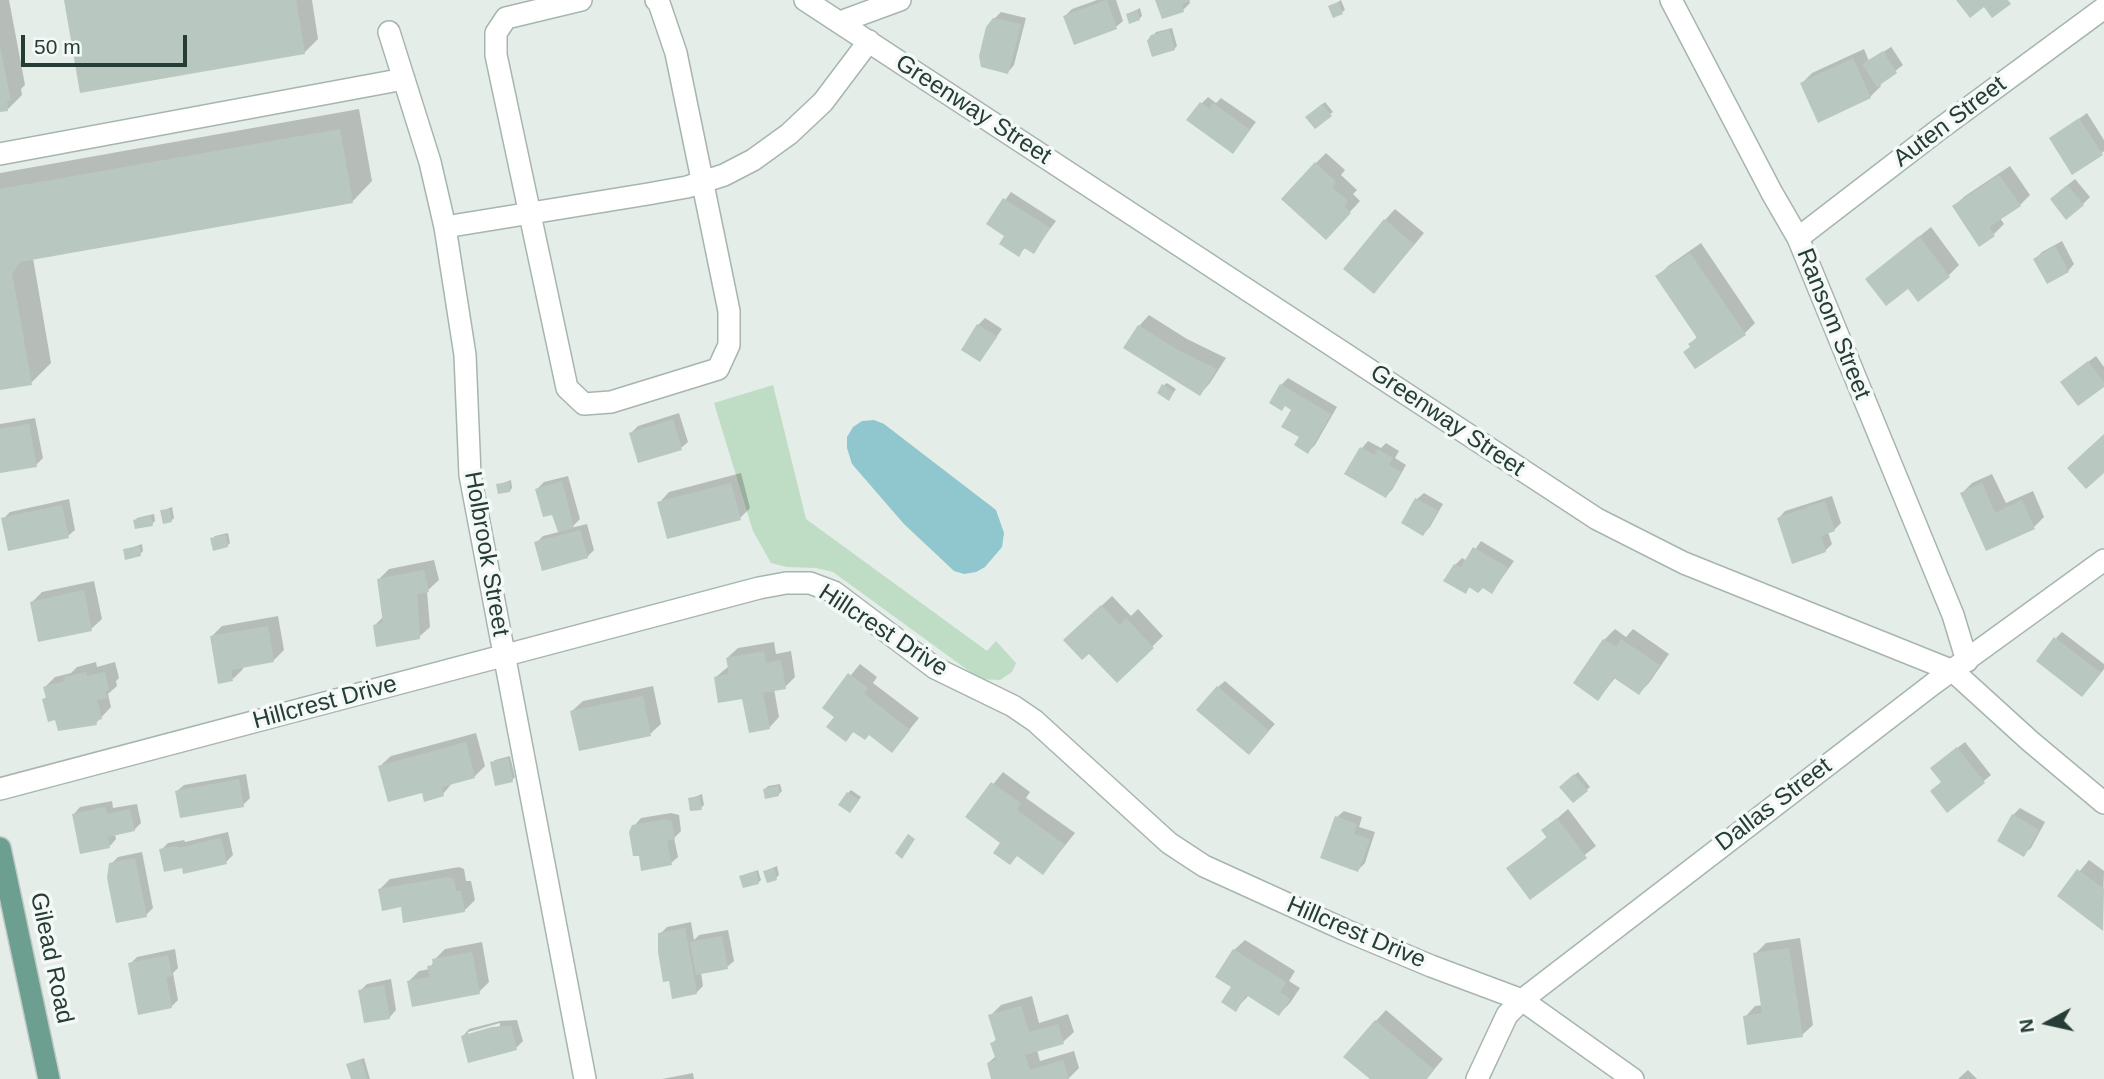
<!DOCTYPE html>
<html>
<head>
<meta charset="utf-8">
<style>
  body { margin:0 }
  #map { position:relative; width:2104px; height:1079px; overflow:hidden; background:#e4ede8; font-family:Helvetica,sans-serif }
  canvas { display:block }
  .north { position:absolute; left:2013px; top:988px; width:70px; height:70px; -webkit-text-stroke:5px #f4f9f7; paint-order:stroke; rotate:262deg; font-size:19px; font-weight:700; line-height:28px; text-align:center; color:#253d36 }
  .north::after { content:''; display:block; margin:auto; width:24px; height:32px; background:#253d36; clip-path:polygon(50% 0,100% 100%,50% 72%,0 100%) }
  .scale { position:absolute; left:21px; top:35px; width:166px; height:32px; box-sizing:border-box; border:4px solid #253d36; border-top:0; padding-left:9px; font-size:21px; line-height:24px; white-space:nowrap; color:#253d36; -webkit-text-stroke:5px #f4f9f7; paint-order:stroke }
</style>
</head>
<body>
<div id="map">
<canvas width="2104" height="1079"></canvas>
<div class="north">N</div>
<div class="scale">50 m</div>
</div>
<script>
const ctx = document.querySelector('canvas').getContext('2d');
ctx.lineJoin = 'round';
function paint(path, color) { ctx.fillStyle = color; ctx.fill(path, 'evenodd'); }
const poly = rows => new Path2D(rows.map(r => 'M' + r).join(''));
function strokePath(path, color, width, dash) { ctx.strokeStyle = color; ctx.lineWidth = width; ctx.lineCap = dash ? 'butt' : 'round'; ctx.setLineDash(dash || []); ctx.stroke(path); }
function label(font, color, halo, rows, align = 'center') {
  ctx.font = font + ' Helvetica,sans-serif'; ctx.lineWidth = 7; ctx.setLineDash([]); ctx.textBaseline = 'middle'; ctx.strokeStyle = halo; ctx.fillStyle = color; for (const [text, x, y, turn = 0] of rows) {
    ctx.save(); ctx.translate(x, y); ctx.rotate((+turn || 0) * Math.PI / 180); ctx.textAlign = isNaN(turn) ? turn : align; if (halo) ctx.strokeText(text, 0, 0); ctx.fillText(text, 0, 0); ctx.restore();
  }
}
paint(poly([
  [773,385,806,519,987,651,996,641,1016,663,1012,672,1000,680,980,679,833,572,816,568,787,567,771,563,753,531,714,403]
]), '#bfdcc5');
paint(poly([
  [874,420,884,424,996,510,1004,533,1002,547,985,567,976,572,964,574,954,571,904,524,852,464,847,448,847,437,853,427,862,421]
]), '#90c6cd');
paint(poly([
  [0,0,9,0,25,85,21,89,22,95,8,109,0,111],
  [65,0,312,0,318,39,304,53],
  [1097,0,1116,0,1123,21,1116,27,1065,16,1072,9],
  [1157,0,1189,0,1190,3,1183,10],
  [1341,0,1345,10,1342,12,1330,7],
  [1140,8,1142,16,1139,19,1128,14],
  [1001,12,1026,18,1014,65,1008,72,994,19],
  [1172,28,1177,46,1174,49,1153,36,1156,32],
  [1890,45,1903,65,1880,83,1881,86,1870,97,1819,121,1802,83,1812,73,1864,49,1869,61,1891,47],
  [1208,97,1216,103,1221,98,1256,122,1233,152,1201,104],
  [1325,102,1333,112,1330,114,1310,114],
  [359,109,372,181,352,202,33,258,51,363,31,383,0,388,0,173],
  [2087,113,2104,140,2104,151,2102,153,2051,139],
  [1326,153,1345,170,1341,175,1357,190,1353,194,1360,201,1336,227,1316,163],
  [2010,166,2030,195,2020,205,2000,218,2004,224,1994,234,1954,206,1965,196],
  [2075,179,2090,197,2083,204,2059,192],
  [1011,192,1056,221,1033,252,1026,247,1019,254,1007,235,988,223],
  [1395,209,1424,233,1384,281,1385,220],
  [1931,227,1959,265,1949,275,1918,299,1908,287,1867,279],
  [2062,241,2074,264,2068,271,2035,259,2042,252],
  [1701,243,1755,323,1745,333,1692,346,1690,344,1698,336,1658,276,1668,266],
  [1149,315,1187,339,1226,358,1210,383,1200,394,1139,326],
  [985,318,1002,329,980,360,978,325],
  [2096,356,2104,367,2104,385,2069,376],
  [1288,378,1337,407,1315,445,1308,452,1301,437,1293,409,1281,385],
  [1167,383,1176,389,1171,396,1164,385],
  [679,413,688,442,681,448,631,433,638,426],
  [35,418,43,458,36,465,0,472,0,424],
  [1368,441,1381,448,1386,443,1399,451,1395,458,1406,465,1392,490,1386,496,1362,448],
  [741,473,750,508,740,518,659,503,669,492],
  [1992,474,2006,503,2033,491,2044,517,2034,527,1987,548,1962,493,1972,483],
  [568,476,580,519,571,528,587,524,594,550,587,557,536,543,543,536,559,532,554,513,537,489,544,482],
  [511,480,512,488,510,491,498,485],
  [1424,493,1443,504,1430,527,1423,534,1417,499],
  [1832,496,1841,523,1834,530,1828,532,1832,544,1825,551,1779,518,1785,511],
  [69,499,75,530,68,536,3,519,10,512],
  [172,507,174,518,171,521,162,511],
  [154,514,155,521,152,524,135,521,137,518],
  [228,533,230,543,227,546,212,539,215,536],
  [1481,541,1514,561,1492,592,1483,586,1471,586,1465,592,1455,565,1462,558,1467,561],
  [142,544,143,551,140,554,125,550],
  [434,560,439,580,427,591,430,627,419,637,375,625,384,616,378,580,389,569],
  [94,581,102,619,91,629,31,603,42,592],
  [1112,596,1131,616,1138,609,1163,636,1117,681,1076,630],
  [278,616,284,650,273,661,243,666,243,669,233,679,212,636,222,626],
  [1615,629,1626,637,1633,629,1669,654,1649,683,1639,693,1616,677,1598,699,1604,640],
  [2062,632,2104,664,2104,669,2089,688,2056,638],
  [774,642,776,654,791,651,795,677,785,687,774,689,779,717,769,728,744,697,716,677,729,666,727,658,738,648],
  [96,662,97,667,115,662,119,678,116,681,117,686,108,694,111,707,96,723,56,718,44,699,47,696,45,687,55,677,71,673,77,667],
  [860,664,877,677,873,683,919,718,892,751,870,733,836,717,824,708],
  [1225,681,1275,724,1255,746,1218,687],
  [653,686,661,724,650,734,572,711,583,701],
  [476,733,485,766,474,777,453,782,443,794,423,791,380,766,391,756],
  [1965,742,1991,775,1948,811,1939,762],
  [510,756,515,777,512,780,492,763,495,760],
  [1003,772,1030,792,1026,798,1075,833,1043,873,967,817],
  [1578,772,1590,787,1573,801,1561,787],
  [246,774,250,798,243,805,177,791,184,785],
  [780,784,782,791,779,794,765,789,768,786],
  [851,790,861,797,853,808,848,793],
  [702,794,704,805,701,808,690,799],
  [112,801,113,808,137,804,141,823,134,830,115,834,116,839,110,846,74,814,80,807],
  [2020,808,2045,822,2031,848,2024,854,2013,815],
  [1568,809,1596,846,1531,898,1509,869,1548,836,1544,830],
  [1344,811,1362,817,1359,827,1375,832,1365,863,1358,870,1337,817],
  [671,813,679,815,681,831,674,838,678,857,671,863,634,826,641,818],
  [228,832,233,855,226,862,183,866,161,850,168,843,184,840,185,842],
  [142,852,153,908,146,915,111,864,118,857],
  [2089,860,2104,871,2102,928,2059,896],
  [777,866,779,875,776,878,765,871],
  [459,867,464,869,466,881,471,881,475,900,464,911,402,905,380,889,390,879],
  [758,870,761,880,758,883,741,876],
  [691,922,694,940,699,935,728,930,734,961,727,967,701,972,703,986,696,993,660,934,667,927],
  [1800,938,1813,1025,1802,1035,1745,1017,1755,1006,1763,1005,1755,954,1766,943],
  [1245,940,1295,971,1289,981,1300,988,1290,1003,1279,1014,1249,995,1236,1009,1233,986,1234,950],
  [482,942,489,982,479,992,408,982,419,971,430,969,434,960,445,949],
  [175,949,178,968,173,973,178,1000,171,1007,130,964,137,957],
  [391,979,396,1010,390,1017,366,1021,360,991,367,984],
  [1032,996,1039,1023,1068,1014,1074,1032,1063,1042,1037,1050,1040,1061,1074,1051,1079,1068,1068,1079,993,1079,988,1063,996,1056,992,1043,997,1039,990,1016,1001,1005],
  [1386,1010,1443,1059,1426,1079,1372,1079,1376,1021],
  [517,1020,523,1041,516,1048,463,1036,469,1029,500,1021],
  [500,1023,500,1026,468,1035,468,1032],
  [364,1058,370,1079,353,1079,348,1064],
  [1968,1070,1977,1079,1958,1079],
  [693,1073,694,1079,662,1079]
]), '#0003');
paint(poly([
  [64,0,296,0,305,54,80,93],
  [1107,0,1117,29,1074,45,1063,16],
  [1155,0,1191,0,1182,4,1184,12,1162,19],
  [1956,0,2008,0,2011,4,1992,18,1984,7,1970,18],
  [1338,2,1343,14,1333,18,1328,6],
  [1137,10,1140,20,1129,24,1126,14],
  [993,18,1021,24,1008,74,981,67,979,56,986,27],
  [1169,30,1175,50,1152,57,1147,41,1151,35],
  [0,47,11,101,7,101,8,111,0,112],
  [1883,51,1897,73,1877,87,1862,64],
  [1853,58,1871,98,1818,123,1800,83],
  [1200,102,1209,109,1213,103,1250,130,1233,154,1186,120],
  [1322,104,1332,116,1315,129,1305,117],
  [2079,118,2103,155,2072,175,2049,138],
  [340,129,353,203,20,262,12,274,32,385,0,390,0,189],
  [1315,162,1336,182,1332,187,1348,201,1344,206,1351,213,1326,240,1281,199],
  [1999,175,2021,206,1989,227,1995,236,1979,247,1952,206],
  [2067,185,2084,205,2066,220,2050,199],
  [1003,198,1050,228,1034,254,1024,248,1019,257,999,244,1004,236,986,224],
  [1384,219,1414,244,1374,294,1343,269],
  [1919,236,1950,277,1918,302,1908,289,1886,306,1865,279],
  [2055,246,2069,272,2047,284,2033,259],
  [1690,253,1746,335,1695,369,1683,352,1690,347,1688,344,1697,338,1655,276],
  [977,324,997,337,980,362,961,350],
  [1138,325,1176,349,1217,369,1200,396,1123,348],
  [2088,361,2104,383,2104,387,2078,406,2060,382],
  [1162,384,1174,392,1169,401,1157,393],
  [1280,384,1331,414,1308,454,1294,445,1299,437,1281,427,1291,410,1285,406,1282,411,1269,403],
  [673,419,682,450,638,463,629,433],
  [29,424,37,467,0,473,0,429],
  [2104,434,2104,473,2086,489,2067,468],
  [1360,447,1374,455,1378,449,1393,458,1389,465,1401,472,1386,498,1344,474],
  [562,481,574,528,558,532,552,515,543,517,535,489],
  [509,482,510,492,498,494,496,484],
  [731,483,741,520,667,539,657,502],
  [1982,483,1995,513,2022,500,2035,529,1986,551,1960,493],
  [1415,498,1438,511,1423,536,1401,523],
  [1825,501,1835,531,1821,536,1826,552,1792,564,1777,518],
  [62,505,69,538,8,551,1,518],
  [169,509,172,522,163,524,160,510],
  [151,516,153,526,135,529,133,520],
  [580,530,588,558,542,571,534,542],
  [226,535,228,547,213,551,210,538],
  [139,546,141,556,125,560,123,549],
  [1473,547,1508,568,1492,594,1483,588,1478,593,1469,587,1466,594,1443,581,1454,564,1461,567],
  [424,570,429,592,417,594,420,639,376,647,373,625,383,623,377,579],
  [84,590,92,631,38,642,30,602],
  [1101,605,1120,625,1126,618,1154,648,1117,683,1089,654,1082,660,1063,640],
  [268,626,274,662,231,670,233,681,218,684,210,636],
  [2054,637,2101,673,2082,697,2036,661],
  [1603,639,1616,647,1621,639,1660,665,1639,695,1614,678,1598,701,1573,683],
  [764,651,766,663,781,660,786,689,763,693,770,729,749,733,742,699,718,703,714,677,729,674,726,658],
  [86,672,87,676,105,672,109,690,105,691,107,698,97,700,102,719,96,721,97,725,58,731,55,720,48,722,42,699,46,698,43,687,65,681,64,677],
  [848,673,868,688,864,694,910,730,892,753,869,735,865,740,853,732,846,742,826,727,834,717,822,708],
  [1217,686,1269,731,1249,755,1196,710],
  [643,696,651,736,579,751,570,711],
  [466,742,475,778,442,787,444,796,424,802,422,793,388,802,378,766],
  [1957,747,1985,783,1947,813,1930,791,1941,782,1930,768],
  [508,758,513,782,495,786,490,762],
  [1574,774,1588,791,1573,803,1559,787],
  [239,779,244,807,180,818,175,791],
  [991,782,1021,803,1017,810,1065,845,1043,875,1017,856,1010,865,993,853,1000,843,965,817],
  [778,786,779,796,765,799,763,789],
  [847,792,859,800,850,813,838,805],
  [699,796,702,810,690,811,688,798],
  [105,807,107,814,130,809,135,831,108,837,110,848,80,854,72,814],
  [2012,814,2039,830,2024,857,1997,841],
  [1335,816,1357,824,1354,834,1370,839,1358,872,1320,858],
  [1557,818,1587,858,1530,900,1506,868,1547,838,1541,830],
  [664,819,672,822,675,839,667,841,672,865,641,871,639,856,633,856,629,832,632,825],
  [908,834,915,839,902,859,895,853],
  [221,838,227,864,183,874,182,868,164,872,159,849,177,846,178,848],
  [135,858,147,917,116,923,107,878,109,863],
  [774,868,777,880,767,883,763,871],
  [2077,869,2104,889,2103,931,2057,896],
  [756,871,759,884,743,888,739,876],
  [448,877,454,879,456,891,461,891,465,912,403,923,401,907,382,911,378,889],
  [685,928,697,994,672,999,669,981,663,982,658,952,658,933],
  [722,936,728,969,696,975,690,942],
  [1789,948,1803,1037,1747,1045,1743,1016,1762,1013,1753,953],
  [1233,949,1286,982,1280,992,1290,999,1279,1016,1246,995,1236,1012,1221,1002,1231,987,1215,977],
  [472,952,480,994,412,1007,407,981,430,977,427,966,433,965,432,959],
  [168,955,172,976,166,977,172,1008,138,1015,128,963],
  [384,985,390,1019,364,1023,358,990],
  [1021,1006,1029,1032,1058,1024,1064,1044,1025,1055,1030,1070,1063,1060,1069,1079,991,1079,987,1063,996,1060,990,1043,996,1041,988,1015],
  [1375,1020,1434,1070,1427,1079,1370,1079,1343,1057],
  [511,1026,517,1050,468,1063,461,1036,492,1027],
  [361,1059,367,1079,351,1079,346,1064]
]), '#b9c7c1');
const minor = poly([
  [581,0,506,18,496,33,496,55,567,388,584,404,611,402,718,369,729,345,729,311,676,53,659,3,656,0],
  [805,0,1597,519,1684,563,1953,671,2030,741,2104,803],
  [1671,0,1772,193,1798,238,1953,615,1967,661],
  [840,22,900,0],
  [389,32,430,162,445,227,465,355,470,475,585,1079],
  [0,154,404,79],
  [445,227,648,194,687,187,724,175,753,160,789,134,823,102,869,41],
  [1798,238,1937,131,2104,8],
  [0,789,759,588,786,583,810,583,834,592,935,668,1013,706,1035,721,1169,843,1204,866,1345,930,1431,966,1522,1000,1633,1079],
  [1477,1079,1507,1015,1522,1000,1933,684,2104,560]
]);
const major = poly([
  [0,848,49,1079]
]);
strokePath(minor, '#a7b5af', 24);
strokePath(major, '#c2c9c7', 24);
strokePath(minor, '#fff', 21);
strokePath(major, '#6c9f90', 21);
label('24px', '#253d36', '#f4f9f7', [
  ["Greenway Street",973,110,33],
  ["Auten Street",1950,122,-37],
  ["Ransom Street",1833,324,68],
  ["Greenway Street",1447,421,34],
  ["Holbrook Street",486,554,80],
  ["Hillcrest Drive",883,631,33],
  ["Hillcrest Drive",325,703,-15],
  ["Dallas Street",1774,805,-37],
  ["Hillcrest Drive",1356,933,23],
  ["Gilead Road",51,958,78]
]);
</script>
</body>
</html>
